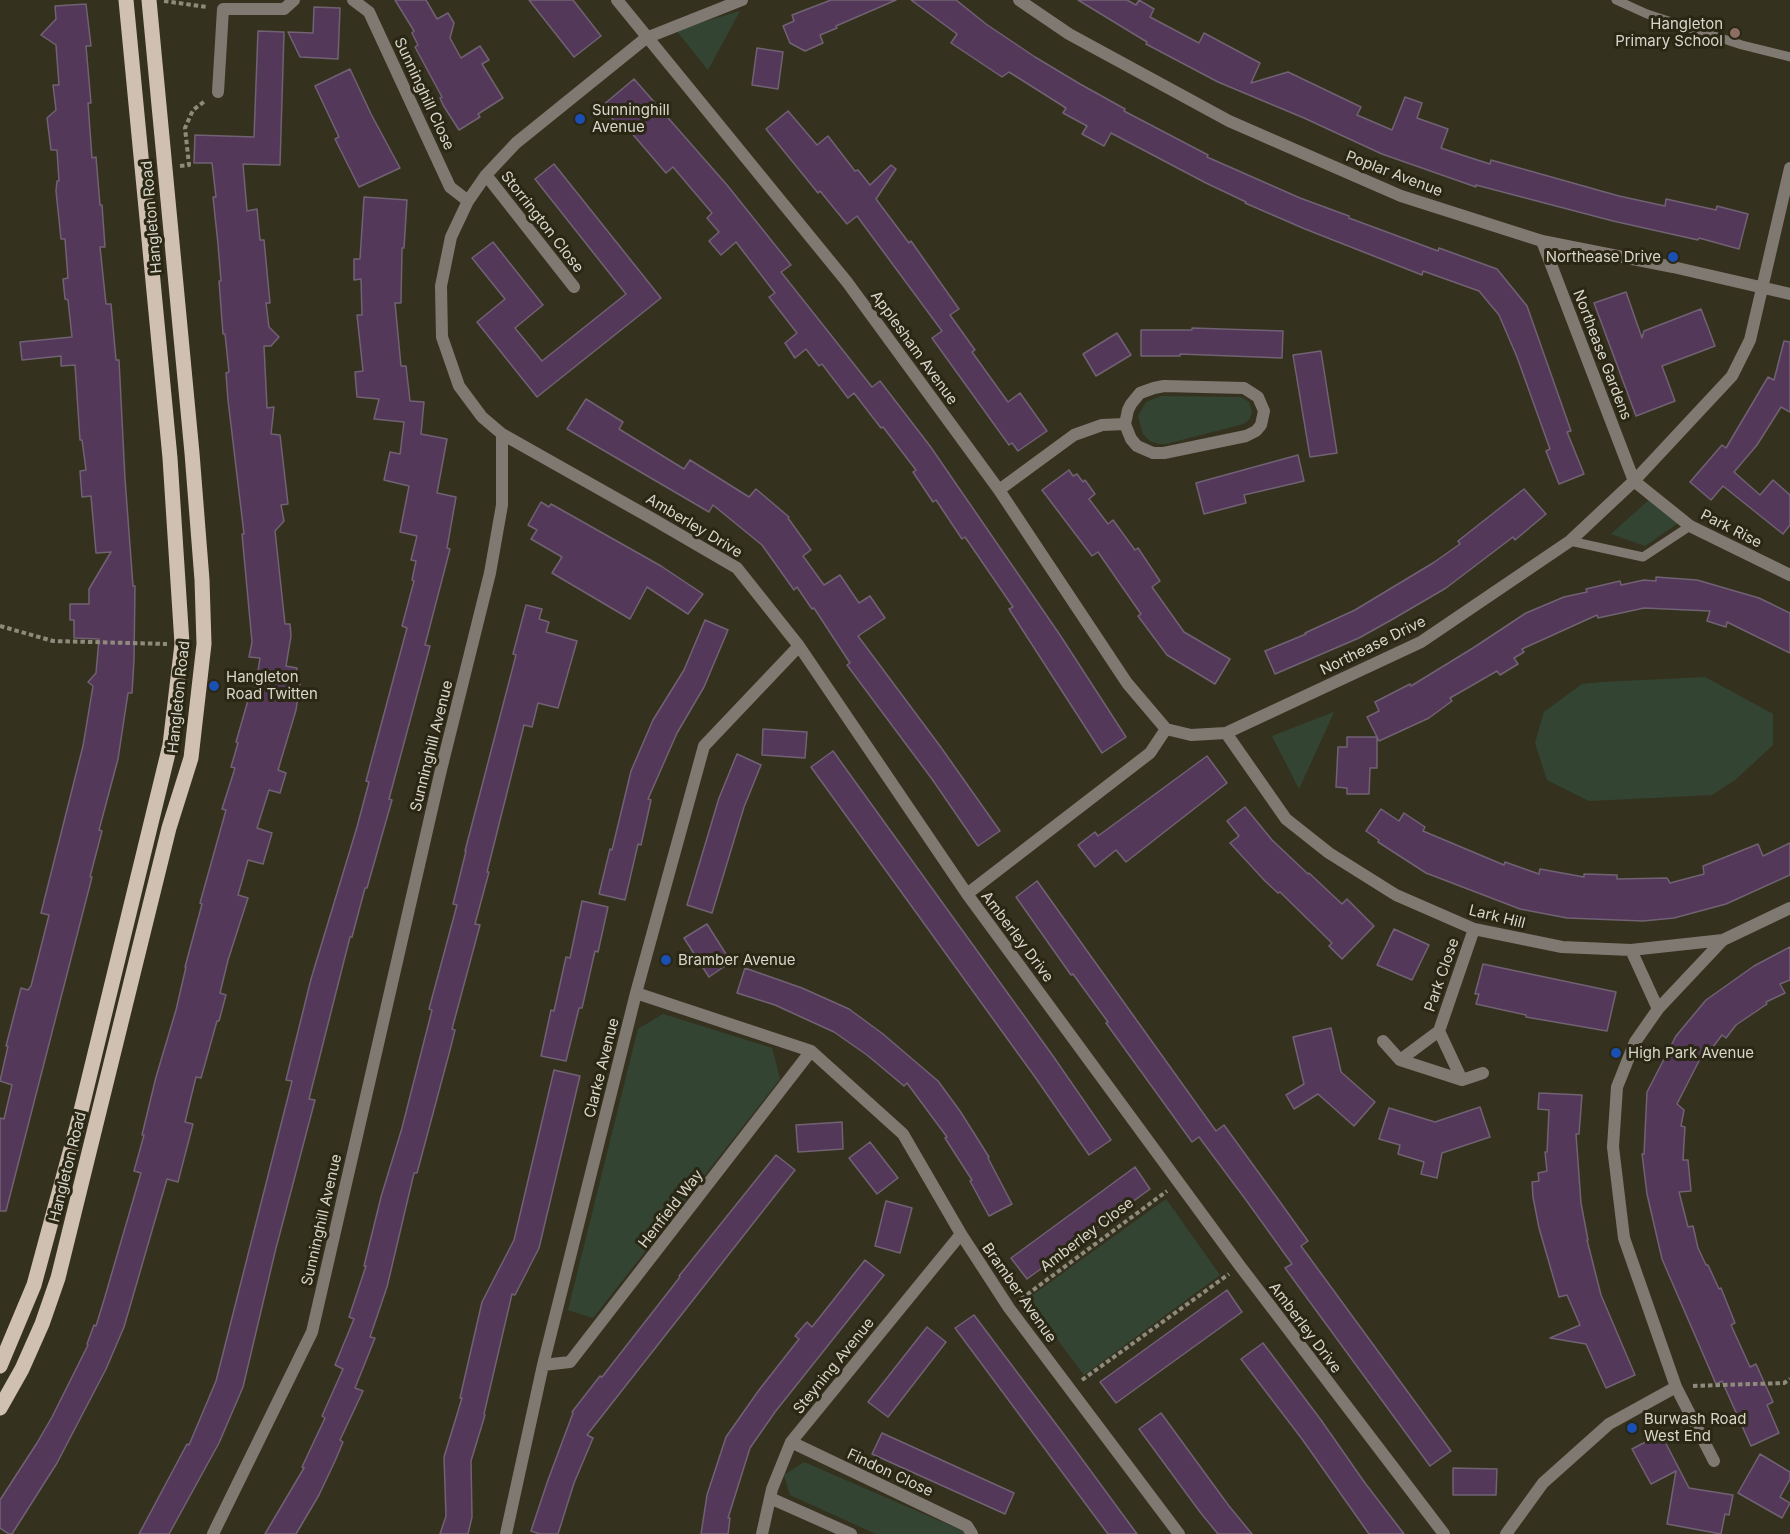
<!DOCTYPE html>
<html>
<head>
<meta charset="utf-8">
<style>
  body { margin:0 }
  canvas { display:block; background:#35311f }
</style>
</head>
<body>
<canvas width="1790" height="1534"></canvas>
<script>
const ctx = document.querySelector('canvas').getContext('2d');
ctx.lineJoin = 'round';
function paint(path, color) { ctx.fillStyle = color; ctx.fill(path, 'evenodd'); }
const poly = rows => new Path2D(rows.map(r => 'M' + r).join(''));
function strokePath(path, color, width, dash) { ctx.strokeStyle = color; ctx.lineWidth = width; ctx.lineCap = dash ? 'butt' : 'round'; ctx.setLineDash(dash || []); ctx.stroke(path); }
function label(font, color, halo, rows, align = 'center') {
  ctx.font = font + ' Inter,sans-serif'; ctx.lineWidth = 6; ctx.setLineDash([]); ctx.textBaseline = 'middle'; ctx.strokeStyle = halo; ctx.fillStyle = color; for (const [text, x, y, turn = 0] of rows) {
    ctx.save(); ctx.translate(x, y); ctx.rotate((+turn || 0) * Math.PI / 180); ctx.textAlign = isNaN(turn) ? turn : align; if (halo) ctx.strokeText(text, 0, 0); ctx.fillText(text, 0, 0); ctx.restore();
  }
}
paint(poly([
  [740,11,708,70,676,30],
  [1161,396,1241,397,1249,402,1252,413,1249,420,1243,424,1166,444,1159,444,1150,441,1143,434,1138,416,1146,402],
  [1650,499,1678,523,1645,546,1611,534],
  [1705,677,1773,714,1773,745,1735,780,1712,795,1589,801,1547,780,1535,743,1544,712,1578,687,1582,684,1603,682],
  [1334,712,1299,789,1272,736],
  [663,1014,772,1048,780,1079,593,1318,568,1310,638,1029],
  [1166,1199,1220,1275,1084,1375,1027,1299],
  [804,1462,963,1531,965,1534,876,1534,790,1495,784,1475]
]), '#334532');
const building = poly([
  [395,0,426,0,437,19,448,13,454,23,450,38,461,58,480,46,489,60,482,64,503,98,478,114,480,117,459,130,443,105,440,98,442,97,415,47,418,45,412,33,414,31,395,0],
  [529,0,573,0,601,36,574,57,529,0],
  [831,0,896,0,836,26,837,28,820,35,823,43,805,51,790,43,783,26,794,21,792,15,831,0],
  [911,0,956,0,986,24,1035,57,1080,84,1125,109,1124,111,1208,155,1207,157,1300,198,1349,216,1349,218,1438,251,1439,248,1497,269,1527,306,1571,431,1567,432,1584,474,1559,484,1546,451,1550,449,1517,357,1499,315,1479,291,1423,271,1422,275,1305,229,1245,203,1246,202,1206,183,1111,133,1104,146,1082,134,1087,126,1063,113,1066,108,1009,72,1002,77,951,43,957,34,911,0],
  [1078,0,1127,0,1136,5,1139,0,1154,9,1150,17,1199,43,1204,33,1260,63,1251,83,1288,72,1361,107,1357,115,1392,130,1405,97,1422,103,1417,118,1448,129,1441,148,1465,156,1490,164,1491,160,1619,196,1665,206,1666,199,1716,210,1717,206,1748,214,1739,249,1699,238,1698,240,1613,221,1476,185,1476,187,1382,154,1304,118,1218,82,1146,44,1147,42,1078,0],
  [86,4,91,46,86,46,91,103,88,103,92,158,96,157,100,205,102,205,105,247,100,247,106,304,111,304,116,360,119,360,125,479,133,586,135,586,134,660,132,693,128,693,118,759,99,830,102,831,90,877,92,877,6,1211,0,1211,0,1118,4,1119,12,1085,0,1081,8,1046,6,1046,21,988,28,990,31,986,49,915,41,913,83,746,93,686,88,682,96,673,99,639,74,638,74,620,70,620,70,604,89,604,89,589,111,552,96,553,91,496,82,497,80,471,86,470,82,440,80,440,75,365,61,366,61,356,22,360,20,342,72,337,68,300,65,299,63,279,68,278,65,239,61,239,56,191,57,181,59,181,57,150,51,150,47,118,56,110,53,85,59,85,56,45,41,35,56,19,55,6,86,4],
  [314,7,340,8,338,59,300,57,288,32,313,33,314,7],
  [258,31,284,32,280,165,243,164,247,211,257,209,260,240,264,240,270,303,266,303,269,327,279,337,271,346,264,346,267,408,274,407,271,434,280,435,288,504,281,505,284,521,275,531,285,624,290,624,291,636,286,666,297,668,294,683,300,684,296,710,278,770,286,773,280,793,269,790,257,828,272,833,263,864,248,860,238,895,248,898,228,960,220,993,226,995,219,1021,217,1021,201,1078,196,1077,185,1122,193,1124,178,1182,167,1179,124,1327,106,1369,57,1463,12,1534,9,1534,0,1528,0,1500,37,1443,52,1417,88,1345,87,1344,94,1325,96,1326,104,1300,141,1173,134,1171,144,1135,142,1135,156,1077,176,1010,186,967,185,967,202,904,200,903,226,810,222,809,235,768,231,767,238,743,236,742,251,690,255,690,260,658,249,657,252,642,242,534,244,534,228,400,226,373,229,372,225,334,223,334,219,281,221,281,218,244,213,197,216,197,212,163,194,163,195,135,254,137,258,31],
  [757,48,783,52,778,89,752,85,757,48],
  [350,69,371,114,400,168,359,187,335,139,339,137,315,86,350,69],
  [634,79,727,185,791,265,781,272,872,387,880,381,930,446,1060,635,1126,737,1102,753,1009,609,1013,607,965,537,962,539,936,500,933,502,913,472,916,470,883,427,881,428,854,393,848,398,822,364,819,366,806,349,795,358,785,343,797,333,769,297,775,293,736,242,721,255,709,241,719,232,707,218,712,213,673,167,666,173,629,130,625,134,602,106,634,79],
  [788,111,817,145,828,136,855,171,858,170,870,185,891,165,896,169,876,199,909,243,911,241,959,309,950,315,975,350,972,352,1008,402,1020,393,1047,431,1018,451,1012,443,1009,445,932,338,942,331,857,216,847,224,820,191,818,193,766,129,788,111],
  [554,164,661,298,537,397,477,322,505,299,472,258,493,242,543,305,515,328,542,361,626,294,535,179,554,164],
  [364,197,407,200,404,248,402,248,401,303,395,303,401,366,406,366,410,401,424,402,421,434,447,439,437,493,456,497,447,548,450,549,425,645,430,646,389,799,392,800,367,888,365,888,352,937,350,937,309,1099,315,1100,275,1252,243,1387,219,1443,169,1534,139,1534,187,1444,189,1445,216,1381,292,1081,286,1080,311,979,357,827,369,782,366,781,407,628,402,626,414,581,412,580,416,561,411,560,417,536,400,532,409,486,384,480,390,452,400,454,404,422,374,419,379,399,357,397,355,372,363,371,357,315,362,315,361,279,354,280,354,259,360,259,364,197],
  [1626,292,1642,338,1644,331,1701,309,1715,346,1662,366,1675,401,1636,416,1594,303,1626,292],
  [1192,328,1283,331,1282,358,1180,354,1180,356,1141,356,1141,330,1192,330,1192,328],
  [1117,333,1131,355,1096,376,1083,354,1117,333],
  [1784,341,1790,342,1790,412,1781,407,1757,445,1734,472,1760,495,1773,480,1790,495,1790,525,1783,534,1723,486,1711,500,1690,482,1722,445,1726,448,1768,377,1774,380,1784,341],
  [1321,351,1337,453,1310,457,1293,355,1321,351],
  [586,399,623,422,619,429,684,469,690,460,749,497,756,489,789,517,788,518,811,550,803,556,824,585,840,575,859,603,870,596,885,618,858,636,940,746,1000,831,978,846,932,779,847,665,850,663,814,608,812,609,797,587,794,590,762,545,713,505,709,512,567,429,586,399],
  [1298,455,1304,481,1244,495,1246,503,1204,514,1196,483,1298,455],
  [1069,470,1073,476,1077,474,1083,482,1085,480,1095,494,1089,499,1108,524,1113,520,1135,550,1138,548,1160,581,1152,587,1184,632,1230,659,1215,684,1167,655,1138,616,1141,614,1098,552,1092,556,1042,490,1069,470],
  [1524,489,1546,514,1515,540,1513,537,1446,588,1393,619,1359,638,1275,674,1265,651,1306,634,1305,633,1355,610,1433,563,1460,544,1458,541,1524,489],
  [541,502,549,507,551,504,661,566,703,594,688,614,647,587,630,619,552,573,562,557,531,539,537,530,528,525,541,502],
  [1656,577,1697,580,1759,598,1790,613,1790,653,1727,622,1726,627,1707,621,1710,611,1644,608,1598,618,1597,615,1522,649,1524,652,1514,658,1518,664,1500,675,1497,671,1450,698,1452,701,1429,718,1379,741,1367,717,1379,711,1375,702,1410,684,1411,686,1473,648,1526,613,1564,597,1587,592,1586,589,1620,581,1621,585,1644,580,1656,581,1656,577],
  [526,605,542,609,539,619,549,622,546,632,577,641,558,708,538,703,532,727,524,725,487,872,489,872,475,924,480,925,452,1029,455,1030,450,1050,417,1173,414,1173,387,1287,370,1337,375,1338,355,1388,363,1391,340,1440,343,1442,335,1461,319,1495,296,1534,265,1534,304,1468,302,1467,325,1418,322,1416,343,1369,335,1365,354,1319,349,1317,366,1266,364,1266,381,1197,402,1128,432,1010,429,1009,457,905,453,904,466,851,465,851,516,655,513,654,526,605],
  [705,620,728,630,704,687,677,733,648,799,651,800,641,845,638,844,625,900,599,894,610,849,612,850,631,771,653,720,684,670,705,620],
  [763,729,807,732,805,758,762,755,763,729],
  [1347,737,1377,737,1377,768,1370,768,1369,794,1347,794,1347,788,1336,787,1338,747,1347,747,1347,737],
  [833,751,1053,1056,1111,1140,1089,1155,1035,1077,811,767,833,751],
  [737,754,761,765,744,807,712,913,687,905,719,798,737,754],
  [1207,756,1227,783,1126,862,1116,850,1095,867,1078,845,1095,832,1098,836,1207,756],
  [1245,807,1272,840,1308,874,1309,873,1342,904,1347,899,1374,926,1342,959,1329,946,1332,943,1280,892,1278,893,1265,881,1230,843,1239,836,1227,821,1245,807],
  [1381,809,1399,821,1404,813,1425,827,1423,831,1504,865,1505,862,1539,874,1540,869,1584,877,1584,874,1617,875,1617,879,1667,878,1670,883,1704,874,1703,866,1758,844,1763,856,1790,843,1790,875,1726,904,1674,918,1643,921,1567,918,1520,909,1426,873,1378,842,1379,840,1366,831,1381,809],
  [1037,881,1216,1131,1224,1125,1280,1202,1308,1241,1301,1246,1451,1451,1430,1466,1285,1268,1292,1264,1246,1200,1199,1137,1192,1142,1106,1023,1108,1022,1073,974,1071,975,1016,897,1037,881],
  [582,901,608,907,598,952,595,951,582,1008,579,1008,566,1061,541,1056,551,1010,554,1011,566,957,570,958,582,901],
  [707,924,731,962,709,977,684,938,707,924],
  [1394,929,1429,945,1412,980,1377,965,1394,929],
  [1790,947,1790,980,1780,984,1785,993,1766,1002,1767,1004,1736,1025,1726,1038,1722,1035,1706,1056,1703,1053,1677,1104,1684,1110,1681,1126,1685,1127,1683,1160,1688,1160,1691,1191,1679,1192,1688,1227,1693,1226,1698,1248,1706,1265,1708,1265,1719,1289,1721,1288,1735,1323,1731,1325,1750,1367,1756,1364,1773,1402,1767,1405,1779,1433,1751,1446,1722,1381,1716,1384,1662,1259,1647,1194,1642,1154,1644,1154,1647,1092,1676,1036,1706,1000,1754,966,1790,947],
  [1483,964,1616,992,1607,1031,1526,1017,1526,1015,1476,1004,1479,994,1475,994,1483,964],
  [745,968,802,988,849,1009,883,1034,938,1081,960,1111,989,1157,988,1158,1012,1204,989,1216,970,1181,972,1180,945,1138,947,1137,907,1083,904,1086,867,1055,834,1032,775,1005,737,993,745,968],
  [1331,1028,1341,1072,1375,1102,1354,1126,1318,1094,1294,1109,1286,1095,1304,1084,1293,1037,1331,1028],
  [554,1070,580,1076,539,1248,515,1295,512,1294,484,1414,485,1415,471,1461,472,1517,468,1534,440,1534,446,1516,444,1457,462,1398,460,1398,482,1302,514,1240,554,1070],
  [1539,1093,1582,1095,1579,1134,1576,1134,1581,1203,1588,1240,1587,1240,1601,1295,1635,1375,1606,1388,1586,1344,1550,1338,1580,1325,1567,1295,1559,1297,1539,1228,1533,1197,1532,1182,1539,1181,1538,1173,1547,1171,1545,1152,1547,1152,1549,1110,1538,1109,1539,1093],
  [1480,1107,1490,1137,1442,1153,1437,1178,1421,1174,1424,1162,1398,1154,1400,1145,1379,1139,1389,1108,1435,1122,1480,1107],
  [842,1122,843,1149,798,1152,796,1125,842,1122],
  [870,1142,898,1178,877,1194,849,1158,870,1142],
  [776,1155,795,1170,587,1435,593,1438,574,1483,558,1534,540,1534,531,1531,548,1480,573,1413,572,1412,600,1376,602,1377,680,1277,679,1276,776,1155],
  [1135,1167,1150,1189,1027,1279,1011,1258,1135,1167],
  [886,1201,912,1208,900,1253,875,1246,886,1201],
  [865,1260,884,1275,775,1412,750,1448,728,1518,730,1518,728,1534,701,1534,707,1495,726,1437,759,1390,799,1339,795,1336,807,1322,812,1327,865,1260],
  [1227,1290,1242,1312,1116,1403,1100,1382,1227,1290],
  [974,1315,1068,1440,1137,1534,1108,1534,981,1363,955,1328,974,1315],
  [927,1327,946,1342,888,1417,868,1402,927,1327],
  [1263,1343,1321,1420,1365,1483,1404,1534,1369,1534,1302,1439,1241,1359,1263,1343],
  [1161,1413,1229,1506,1252,1534,1218,1534,1200,1512,1139,1429,1161,1413],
  [882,1433,1014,1493,1005,1514,872,1454,882,1433],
  [1661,1434,1689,1488,1733,1495,1729,1515,1725,1514,1721,1534,1667,1524,1676,1471,1651,1484,1632,1449,1661,1434],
  [1760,1454,1790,1472,1790,1479,1780,1497,1790,1503,1782,1518,1738,1493,1760,1454],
  [1453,1468,1497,1469,1496,1495,1453,1495,1453,1468]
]);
paint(building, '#54385a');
strokePath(building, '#706273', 1.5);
strokePath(poly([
  [164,1,207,7],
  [180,166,189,165,185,128,193,110,205,101],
  [0,626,53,641,167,644],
  [1021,1299,1167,1191],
  [1082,1380,1229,1274],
  [1693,1386,1784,1383,1790,1379]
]), '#8e8b7d', 4, [4.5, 3]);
strokePath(poly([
  [1616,0,1647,14,1742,45,1790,57],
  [1570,541,1643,557,1690,526]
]), '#807972', 9);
strokePath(poly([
  [353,0,369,12,450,187,468,201],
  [617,0,847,282,999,490,1127,683,1166,729],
  [742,0,646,38,516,143,486,175,468,201,451,237,441,286,442,337,459,386,482,417,502,434,651,518,737,568,799,646,967,894,1240,1266,1444,1534],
  [1019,0,1069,34,1229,121,1401,196,1542,241,1673,267,1790,294],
  [218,92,223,9,284,9,294,0],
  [486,175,574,287],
  [1542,241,1634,481,1690,526,1790,575],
  [999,490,1074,435,1102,425,1125,424,1128,410,1131,404,1140,393,1154,388,1164,386,1244,388,1258,397,1264,411,1261,425,1256,431,1246,436,1164,453,1153,453,1137,446,1131,439,1125,424],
  [1166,729,1191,735,1226,733,1421,642,1570,541,1634,481,1732,376,1750,340,1790,168],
  [1226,733,1286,819,1329,853,1396,895,1474,929,1562,947,1631,950,1723,940,1790,908],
  [967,894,1150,753,1166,729],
  [1474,929,1439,1031,1462,1080,1483,1073],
  [1631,950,1658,1009],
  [636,993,811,1051,903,1134,961,1234,1009,1308,1179,1534],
  [1383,1041,1400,1060,1462,1080],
  [1400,1060,1439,1031],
  [543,1365,570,1362,811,1051],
  [791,1442,967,1526,972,1534],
  [1714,1461,1676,1387,1624,1238,1613,1147,1617,1087,1635,1042,1658,1009,1723,940],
  [770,1498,851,1534],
  [213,1534,312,1332,440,774,490,573,502,505,502,434],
  [506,1534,543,1365,636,993,704,746,799,646],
  [762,1534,772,1489,791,1442,961,1234],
  [1506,1534,1543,1483,1609,1424,1676,1387]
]), '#807972', 12);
strokePath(poly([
  [0,1366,34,1285,79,1119,170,745,182,644,170,458,126,0],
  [0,1408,22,1369,42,1324,58,1278,169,828,191,758,204,644,202,580,192,453,149,0]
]), '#d0c0b1', 15);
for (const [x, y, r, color] of [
  [1735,33,6,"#8d6e63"],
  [580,119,6,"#1a4fb4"],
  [1673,257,6,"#1a4fb4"],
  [214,686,6,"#1a4fb4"],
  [666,960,6,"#1a4fb4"],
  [1616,1053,6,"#1a4fb4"],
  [1632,1428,6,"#1a4fb4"]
]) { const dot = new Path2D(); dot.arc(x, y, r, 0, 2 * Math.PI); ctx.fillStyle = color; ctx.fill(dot); strokePath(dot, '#2b2715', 2); }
label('15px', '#d8d6cb', '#2b2715', [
  ["Hangleton",1723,24,"right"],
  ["Primary School",1723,41,"right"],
  ["Sunninghill",592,110],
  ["Avenue",592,127],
  ["Northease Drive",1661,257,"right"],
  ["Hangleton",226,677],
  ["Road Twitten",226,694],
  ["Bramber Avenue",678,960],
  ["High Park Avenue",1628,1053],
  ["Burwash Road",1644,1419],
  ["West End",1644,1436]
], 'left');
label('15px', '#d8d6cb', '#2b2715', [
  ["Sunninghill Close",424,94,65],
  ["Poplar Avenue",1394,174,21],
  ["Hangleton Road",152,217,-95],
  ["Storrington Close",542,222,52],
  ["Applesham Avenue",914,348,54],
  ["Northease Gardens",1602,355,69],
  ["Amberley Drive",694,526,31],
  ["Park Rise",1731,529,27],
  ["Northease Drive",1373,646,-26],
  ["Hangleton Road",179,697,-84],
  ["Sunninghill Avenue",432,746,-76],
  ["Lark Hill",1497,917,14],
  ["Amberley Drive",1017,937,53],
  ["Park Close",1442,975,-71],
  ["Clarke Avenue",602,1068,-76],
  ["Hangleton Road",68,1167,-76],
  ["Henfield Way",671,1209,-52],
  ["Sunninghill Avenue",322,1220,-77],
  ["Amberley Close",1087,1235,-37],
  ["Bramber Avenue",1019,1293,55],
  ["Amberley Drive",1305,1328,53],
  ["Steyning Avenue",834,1366,-51],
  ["Findon Close",890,1473,25]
]);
</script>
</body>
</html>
